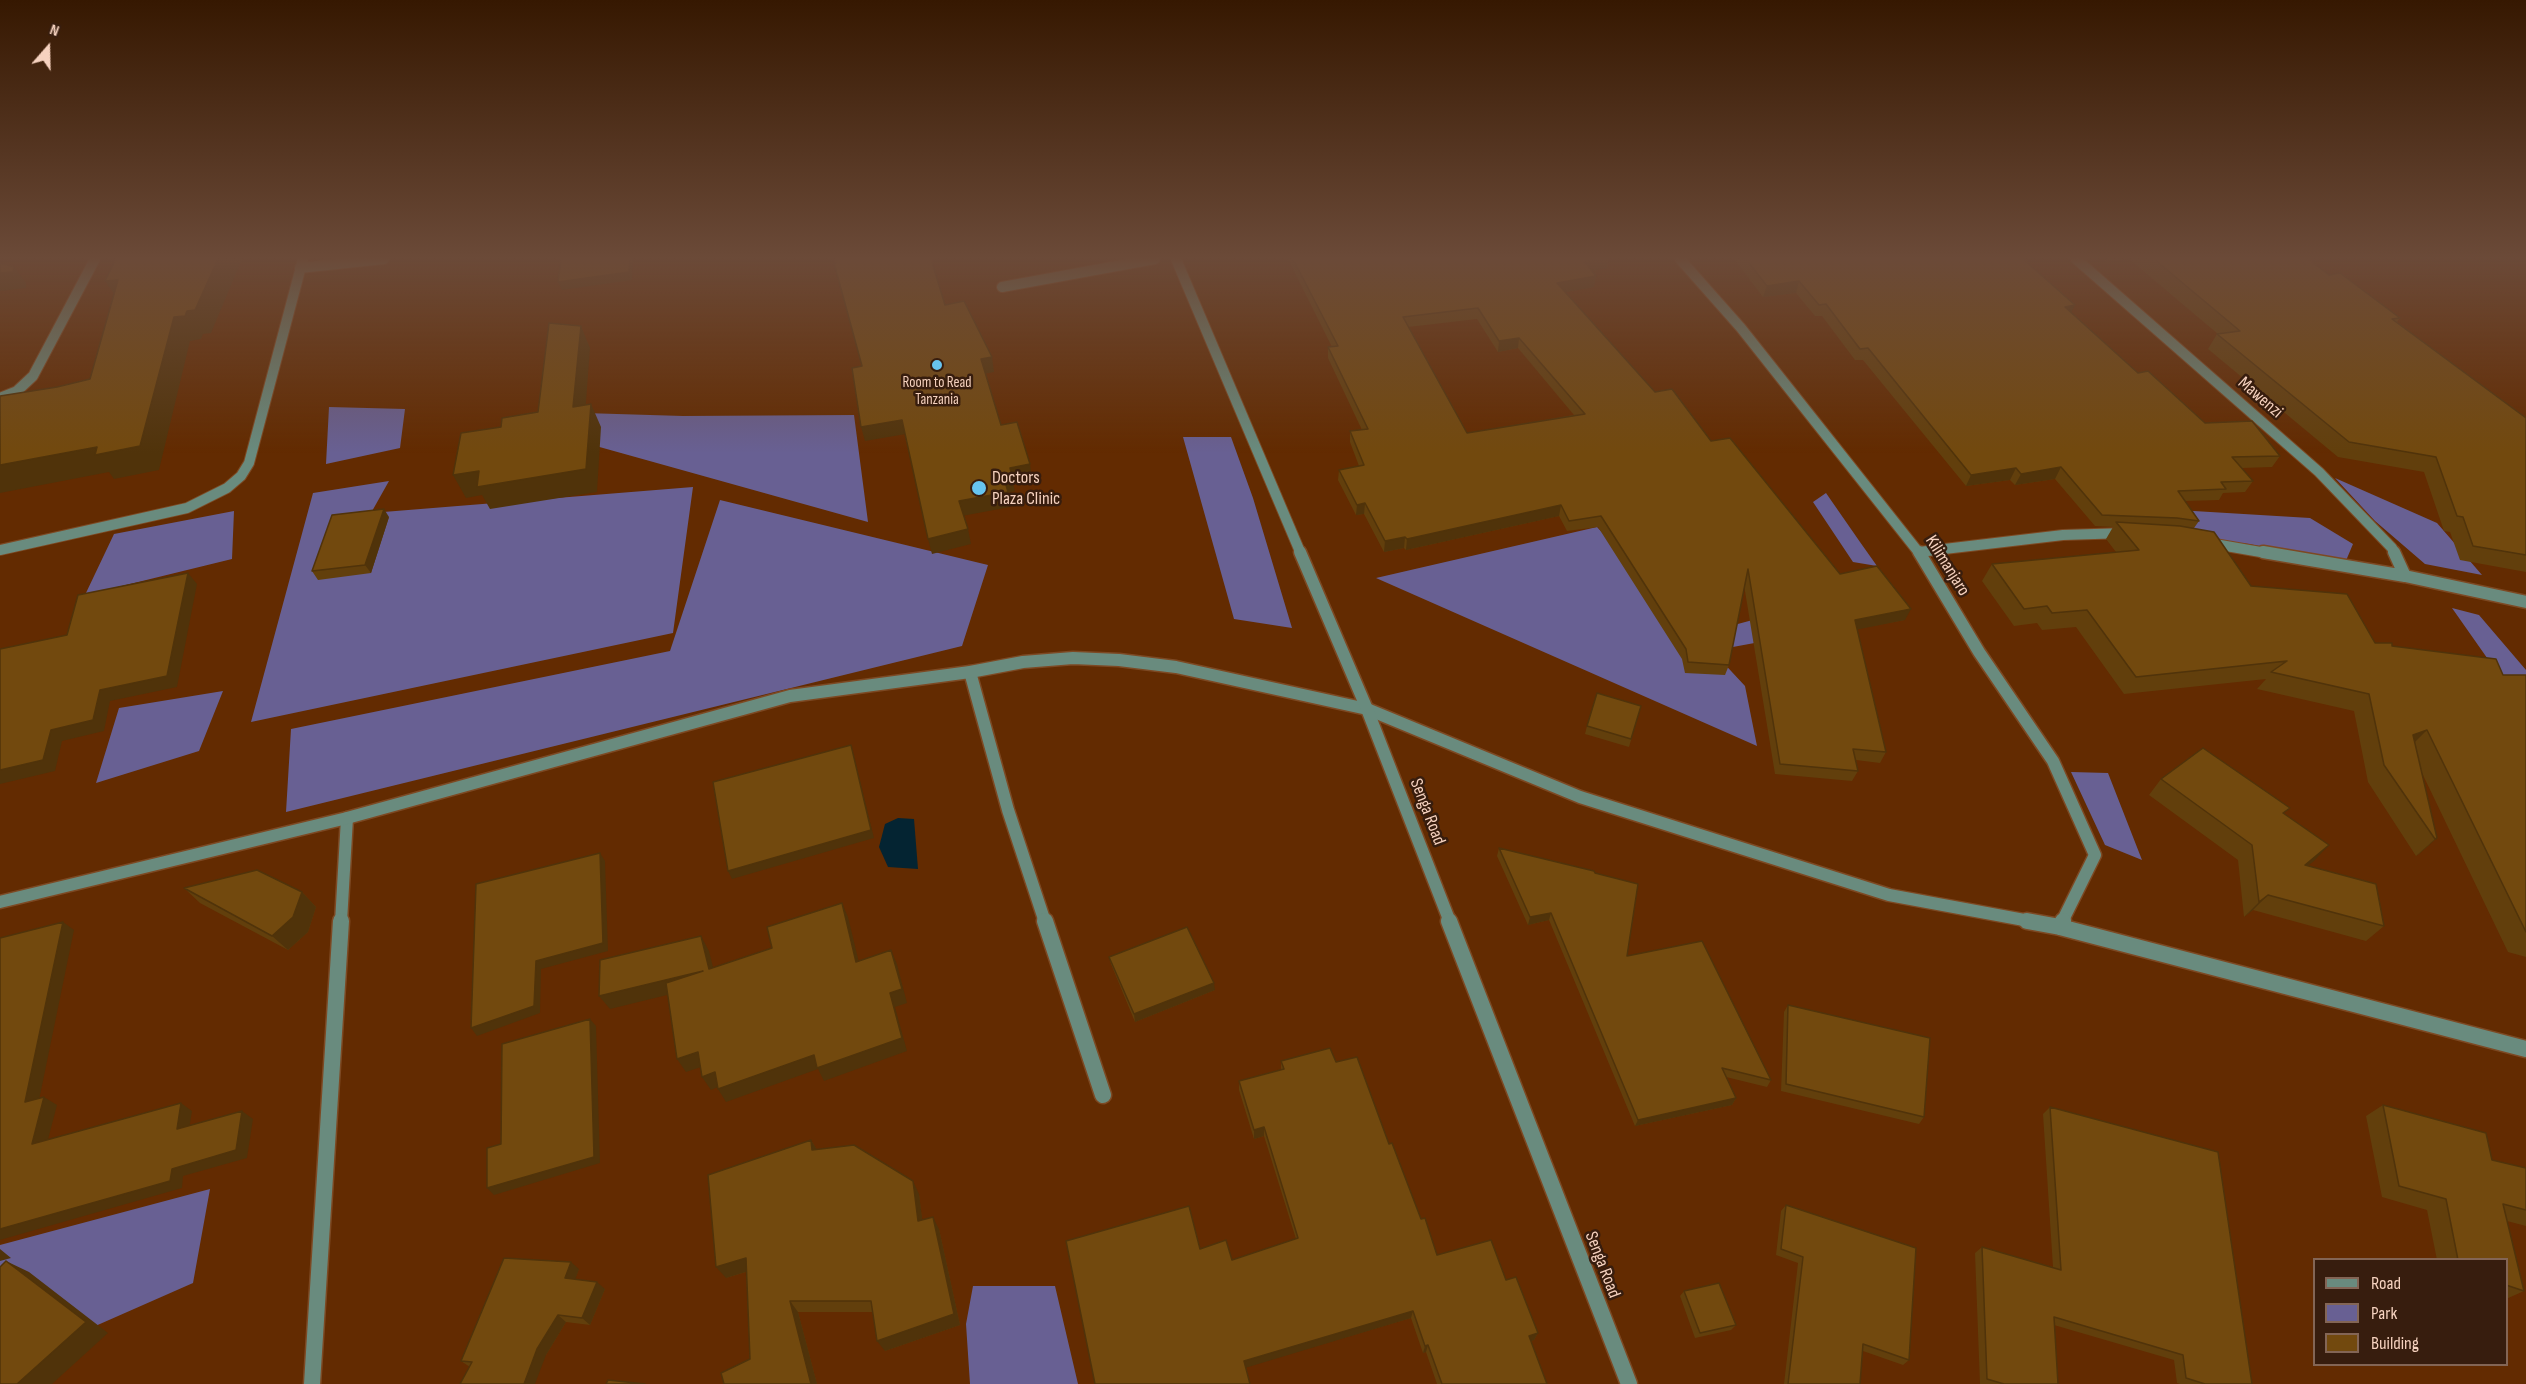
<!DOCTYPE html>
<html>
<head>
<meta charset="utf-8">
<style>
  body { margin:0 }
  #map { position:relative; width:2526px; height:1384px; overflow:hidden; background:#632b01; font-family:"Sofia Sans Condensed",sans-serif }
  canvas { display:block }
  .legend { position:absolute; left:2313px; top:1258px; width:195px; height:108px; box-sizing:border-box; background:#371d0e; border:2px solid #836555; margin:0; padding:8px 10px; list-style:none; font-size:18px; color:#f6d2bf }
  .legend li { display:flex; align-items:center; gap:12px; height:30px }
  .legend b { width:30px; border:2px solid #836555 }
  .north { position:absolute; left:18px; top:18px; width:60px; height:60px; -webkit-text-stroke:4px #371d0e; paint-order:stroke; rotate:20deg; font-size:16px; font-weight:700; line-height:24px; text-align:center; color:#f6d2bf }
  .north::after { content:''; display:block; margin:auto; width:21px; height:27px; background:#f6d2bf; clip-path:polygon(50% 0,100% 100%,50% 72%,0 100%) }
</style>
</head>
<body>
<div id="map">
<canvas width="2526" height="1384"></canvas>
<ul class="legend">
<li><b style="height:8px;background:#698b7e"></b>Road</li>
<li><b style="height:16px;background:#686093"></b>Park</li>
<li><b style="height:16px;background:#72490e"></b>Building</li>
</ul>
<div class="north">N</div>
</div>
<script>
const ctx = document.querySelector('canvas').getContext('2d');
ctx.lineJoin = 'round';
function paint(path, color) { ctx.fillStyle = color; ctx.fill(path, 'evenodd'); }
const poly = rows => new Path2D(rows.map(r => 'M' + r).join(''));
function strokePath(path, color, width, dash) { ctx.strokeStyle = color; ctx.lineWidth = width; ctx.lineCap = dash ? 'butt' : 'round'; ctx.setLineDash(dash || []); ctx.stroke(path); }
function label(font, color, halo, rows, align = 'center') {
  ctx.font = font + ' "Sofia Sans Condensed",sans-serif'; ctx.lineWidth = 5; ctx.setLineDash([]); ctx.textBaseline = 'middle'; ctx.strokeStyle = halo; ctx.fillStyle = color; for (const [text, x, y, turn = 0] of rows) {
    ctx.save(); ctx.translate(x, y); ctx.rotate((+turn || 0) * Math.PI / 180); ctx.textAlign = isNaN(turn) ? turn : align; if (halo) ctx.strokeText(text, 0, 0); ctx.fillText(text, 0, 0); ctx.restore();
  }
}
paint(poly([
  [329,407,405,409,400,448,326,464],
  [584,413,683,416,854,415,868,522,553,434],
  [1183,437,1231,437,1253,498,1292,628,1234,619],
  [2335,478,2437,523,2482,575,2425,564,2375,521],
  [389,481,371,513,693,487,673,633,251,722,313,493],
  [1826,493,1860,542,1877,566,1853,562,1813,502],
  [720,500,988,565,962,646,286,812,291,729,670,651],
  [2144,508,2310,518,2353,544,2345,563,2249,544,2195,538],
  [234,511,232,559,85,595,114,534],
  [1597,527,1745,686,1757,746,1376,578],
  [1801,607,1825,630,1722,649,1708,632],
  [2452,608,2479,615,2526,670,2526,704,2518,702],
  [223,691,199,751,96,783,119,708],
  [2071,772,2108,773,2142,860,2105,845],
  [210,1189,193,1283,0,1368,0,1245],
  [973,1286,1055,1286,1078,1384,970,1384,966,1324]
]), '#686093');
paint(poly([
  [898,818,914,819,918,869,888,867,879,847,885,824]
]), '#042432');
const serviceFar1 = poly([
  [970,672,1008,810,1045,922],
  [341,922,347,818]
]);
const service = poly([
  [1045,921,1103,1095],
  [312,1384,341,921]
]);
const minorFar2 = poly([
  [1680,259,1741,328,1920,554],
  [2076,259,2319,472,2392,548,2395,554],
  [300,268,384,259],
  [1002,287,1155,259],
  [0,398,17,391,33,376,95,259],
  [2209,543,2272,554],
  [0,550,187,508,227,488,241,476,249,463,303,259],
  [1919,552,2063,535,2126,533]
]);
const minorFar1 = poly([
  [1919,552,1979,652,2053,761,2095,855,2062,922],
  [2263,552,2405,576,2526,602],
  [2394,552,2405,576],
  [0,902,347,818,790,696,970,672,1023,662,1073,658,1119,660,1176,667,1367,709,1580,797,1889,895,2035,922]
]);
const minor = poly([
  [2027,921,2060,927,2526,1049],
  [2060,927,2063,921]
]);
const tertiaryFar2 = poly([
  [1176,259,1301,554]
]);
const tertiaryFar1 = poly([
  [1300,552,1367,709,1450,922]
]);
const tertiary = poly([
  [1449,921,1629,1384]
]);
strokePath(serviceFar1, '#7d4923', 15);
strokePath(service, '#7d4923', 19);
strokePath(minorFar2, '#7d4923', 12);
strokePath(minorFar1, '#7d4923', 15);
strokePath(minor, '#7d4923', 19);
strokePath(tertiaryFar2, '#7d4923', 12);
strokePath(tertiaryFar1, '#7d4923', 15);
strokePath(tertiary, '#7d4923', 19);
strokePath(serviceFar1, '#698b7e', 12);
strokePath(service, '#698b7e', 16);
strokePath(minorFar2, '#698b7e', 10);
strokePath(minorFar1, '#698b7e', 12);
strokePath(minor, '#698b7e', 16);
strokePath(tertiaryFar2, '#698b7e', 10);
strokePath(tertiaryFar1, '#698b7e', 12);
strokePath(tertiary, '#698b7e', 16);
paint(poly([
  [1288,259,1609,259,1607,268,1592,271,1596,276,1594,287,1565,292,1655,392,1711,441,1840,574,1905,620,1857,629,1886,752,1880,763,1856,760,1858,771,1852,781,1775,774,1744,585,1729,665,1725,675,1685,673,1682,659,1598,527,1567,531,1559,516,1406,550,1404,548,1384,552,1364,514,1356,515,1338,480,1339,470,1359,466,1350,442,1350,431,1362,430,1328,358,1328,347,1332,347],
  [1477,319,1498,352,1518,348,1574,415,1467,433,1408,327],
  [1734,259,2023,259,2071,313,2138,373,2205,423,2280,456,2272,467,2242,468,2253,481,2245,492,2223,493,2219,500,2185,501,2199,521,2194,528,2251,586,2375,643,2392,646,2503,675,2526,675,2526,957,2508,952,2422,773,2437,838,2419,854,2416,856,2368,782,2354,711,2257,689,2266,679,2124,694,2076,627,2042,630,2037,623,2014,626,1982,581,1992,564,2116,552,2106,539,2113,527,2095,526,2055,479,2015,485,2010,480,1966,486,1863,360,1855,360,1822,316,1815,316,1796,293,1763,297],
  [2129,259,2308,259,2329,275,2400,318,2397,322,2526,418,2526,572,2460,560,2450,532,2444,531,2424,472,2338,457,2208,349,2217,334,2218,334],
  [389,517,371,573,318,580,312,571],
  [1641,706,1629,747,1585,734,1587,726],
  [2161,779,2284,814,2329,845,2308,865,2384,926,2366,941,2253,910,2244,917,2238,860,2149,795],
  [1499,848,1627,956,1771,1080,1767,1087,1726,1077,1736,1098,1732,1105,1635,1126,1549,920,1528,925,1497,856],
  [184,888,302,892,316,907,308,932,288,950,200,903],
  [1109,957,1215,990,1135,1022,1111,964],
  [1788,1005,1924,1117,1919,1124,1781,1091,1784,1012],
  [1281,1061,1336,1062,1389,1144,1437,1255,1506,1280,1538,1333,1534,1340,1531,1341,1547,1384,1437,1384,1426,1352,1423,1353,1411,1318,1246,1367,1200,1249,1232,1260,1296,1239,1264,1136,1254,1139,1239,1090,1239,1081,1281,1070],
  [2383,1105,2492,1160,2526,1168,2526,1226,2507,1221,2524,1291,2506,1299,2506,1260,2437,1260,2427,1210,2382,1197,2366,1116],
  [2050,1107,2252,1384,2180,1384,2177,1383,2174,1360,2054,1325,2058,1384,1980,1384,1975,1253,1982,1247,2053,1267,2043,1114],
  [811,1140,817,1150,919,1194,922,1220,939,1229,960,1325,885,1351,873,1312,798,1312,817,1384,724,1384,750,1359,746,1272,726,1278],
  [1786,1205,1909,1360,1903,1365,1863,1351,1860,1384,1784,1384,1798,1263,1776,1255,1781,1211],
  [579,1269,575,1279,605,1289,590,1325,566,1322,546,1355,470,1367,461,1361],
  [1684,1291,1736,1325,1731,1330,1695,1338,1680,1296]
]), '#623f0c');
paint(poly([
  [218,259,242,259,211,333,203,334,201,339,190,341,159,470,114,479,109,472,0,493,0,465,174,317],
  [630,259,633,259,632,280,562,290,558,282],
  [1604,259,1609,259,1607,268,1583,273,1585,262],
  [2106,259,2126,259,2105,262],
  [14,267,26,283,26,288,0,291,0,273],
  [1596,276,1594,287,1555,294,1557,283],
  [118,280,121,304,105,281],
  [1799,281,1796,293,1763,297,1767,286],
  [2075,305,2069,317,2065,307],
  [581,326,590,348,584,429,573,407],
  [1519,338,1518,348,1498,352,1499,341],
  [992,357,994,372,984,374,981,359],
  [591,404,601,427,597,492,490,509,482,495,466,498,453,475],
  [902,420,906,434,865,441,861,427],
  [1030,464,1032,479,1013,483,1015,491,1008,493,1010,507,962,516,959,501,1004,478,1010,468],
  [2061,467,2055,479,2015,485,2021,474],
  [2016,468,2010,480,1966,486,1971,475],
  [1365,503,1364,514,1356,515,1357,505],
  [1561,505,1559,516,1406,550,1407,539],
  [384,509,389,517,371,573,365,565],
  [968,529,971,544,932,554,928,539],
  [1405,537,1404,548,1384,552,1385,541],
  [188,573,197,584,177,687,110,701,104,731,62,741,55,771,0,784,0,770,100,690],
  [1911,609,1905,620,1850,631,1855,620],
  [2427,730,2410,747,2413,735],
  [851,745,853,753,874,838,732,879,728,871],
  [2437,838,2419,854,2416,856,2435,839],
  [2329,845,2314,861,2290,880,2305,865],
  [600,853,605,861,608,951,541,969,540,1013,477,1036,471,1028,536,961],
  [302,892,316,907,308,932,288,950,272,936],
  [2268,895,2253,910,2244,917,2259,902],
  [842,903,848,917,862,975,856,962],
  [1551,913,1549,920,1528,925,1530,917],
  [63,922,74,930,37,1110,25,1102],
  [701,936,709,951,717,983,709,969],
  [891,950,897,964,907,1003,895,1007,907,1051,824,1081,818,1069,726,1102,718,1089,814,1055,890,993],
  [703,971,712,984,610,1009,599,996],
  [1214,983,1215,990,1135,1022,1134,1014],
  [590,1019,596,1026,600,1163,494,1195,487,1188],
  [698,1052,707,1065,686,1072,677,1059],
  [715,1072,723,1085,711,1090,702,1077],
  [44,1097,57,1105,45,1151,32,1144],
  [1736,1098,1732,1105,1635,1126,1638,1120],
  [181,1103,192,1111,188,1136,177,1129],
  [242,1111,253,1119,247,1158,183,1176,182,1188,0,1240,0,1229,172,1169],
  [1264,1127,1264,1136,1254,1139,1254,1130],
  [811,1140,819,1153,812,1150],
  [913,1181,919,1194,924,1233,918,1221],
  [933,1217,939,1229,960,1325,885,1351,877,1341],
  [0,1249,11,1258,0,1261],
  [746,1258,755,1269,726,1278,716,1267],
  [6,1261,29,1272,108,1333,52,1384,17,1384],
  [571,1262,579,1269,573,1286,565,1278],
  [597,1282,605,1289,590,1325,582,1318],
  [790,1301,798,1312,817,1384,811,1384],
  [1413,1311,1411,1318,1245,1368,1244,1361],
  [558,1315,566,1322,546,1355,535,1384,524,1384,537,1349],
  [1538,1333,1534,1340,1526,1343,1529,1336],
  [1428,1345,1426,1352,1423,1353,1425,1346]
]), '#50330a');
const building = poly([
  [116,259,218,259,195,310,187,311,185,316,174,317,140,446,95,455,97,447,0,465,0,396,57,387,90,379,118,280,105,281,116,259],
  [561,259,630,259,629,272,558,282,561,259],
  [835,259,931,259,945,305,964,301,992,357,981,359,1001,425,1017,422,1030,464,1010,468,1012,476,1004,478,1008,492,959,501,968,529,928,539,902,420,861,427,852,368,862,366,834,263,836,263,835,259],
  [1293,259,1604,259,1585,262,1596,276,1557,283,1655,392,1672,389,1711,441,1730,438,1840,574,1877,566,1911,609,1855,620,1886,752,1853,749,1858,771,1780,764,1748,569,1729,665,1688,662,1686,649,1601,516,1569,521,1561,505,1407,539,1405,537,1385,541,1365,503,1357,505,1339,470,1364,465,1350,431,1368,429,1328,347,1338,346,1293,259],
  [1478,308,1499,341,1519,338,1585,414,1467,433,1403,317,1478,308],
  [1746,259,2023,259,2075,305,2065,307,2138,373,2148,371,2205,423,2252,421,2280,456,2232,457,2253,481,2221,482,2226,489,2178,491,2199,521,2177,518,2102,515,2061,467,2021,474,2016,468,1971,475,1868,348,1860,349,1826,304,1819,305,1799,281,1767,286,1746,259],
  [2154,259,2308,259,2329,275,2340,273,2400,318,2392,319,2526,418,2526,555,2473,546,2463,517,2457,516,2436,457,2349,442,2217,334,2240,331,2154,259],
  [0,263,14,267,13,272,0,273,0,263],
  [549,323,581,326,573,407,591,404,586,469,477,487,479,471,453,475,461,433,501,427,502,418,538,412,549,323],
  [384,509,365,565,312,571,332,515,384,509],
  [2116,522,2180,526,2214,532,2251,586,2347,594,2375,643,2392,643,2392,646,2496,659,2503,675,2526,675,2526,932,2427,730,2413,735,2437,838,2435,839,2384,765,2369,694,2271,672,2287,661,2136,677,2087,610,2052,613,2047,606,2024,609,1992,564,2139,550,2116,522],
  [188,573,167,676,100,690,93,720,51,730,43,760,0,770,0,649,67,635,78,595,188,573],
  [1597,693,1641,706,1631,739,1587,726,1597,693],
  [851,745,871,830,728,871,713,782,851,745],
  [2203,748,2290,808,2283,813,2329,845,2305,865,2376,884,2384,926,2268,895,2259,902,2252,845,2161,779,2203,748],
  [1499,848,1594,871,1595,873,1638,884,1627,956,1702,941,1771,1080,1722,1068,1736,1098,1638,1120,1551,913,1530,917,1499,848],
  [600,853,603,943,536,961,534,1006,471,1028,476,884,600,853],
  [257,870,302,892,293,917,272,936,184,888,257,870],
  [842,903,856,962,891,950,902,989,890,993,902,1038,817,1068,814,1055,718,1089,715,1072,702,1077,698,1052,677,1059,666,983,703,971,599,996,600,960,701,936,709,969,772,948,767,927,842,903],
  [63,922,25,1102,44,1097,32,1144,181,1103,177,1129,242,1111,236,1150,172,1169,170,1181,0,1229,0,938,63,922],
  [1187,927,1214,983,1134,1014,1109,957,1187,927],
  [1788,1005,1930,1038,1924,1117,1786,1084,1788,1005],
  [590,1019,594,1157,487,1188,487,1148,501,1144,502,1044,590,1019],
  [1330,1048,1336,1062,1357,1057,1389,1144,1392,1143,1421,1219,1425,1218,1437,1255,1491,1240,1506,1280,1516,1277,1538,1333,1529,1336,1547,1384,1442,1384,1428,1345,1425,1346,1413,1311,1244,1361,1250,1384,1095,1384,1066,1241,1189,1206,1200,1249,1226,1240,1232,1260,1298,1238,1264,1127,1254,1130,1239,1081,1284,1069,1281,1061,1330,1048],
  [2383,1105,2486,1133,2492,1160,2526,1168,2526,1210,2503,1204,2524,1291,2506,1285,2506,1260,2458,1260,2446,1199,2399,1186,2383,1105],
  [2050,1107,2218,1152,2252,1384,2205,1384,2186,1378,2183,1355,2054,1317,2058,1384,2004,1384,1987,1379,1982,1247,2061,1270,2050,1107],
  [811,1140,812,1150,854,1145,913,1181,918,1221,933,1217,954,1314,877,1341,871,1301,790,1301,811,1384,724,1384,721,1373,750,1359,746,1258,716,1267,708,1175,811,1140],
  [1786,1205,1916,1248,1909,1360,1863,1344,1860,1384,1788,1384,1803,1257,1781,1249,1786,1205],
  [504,1258,571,1262,565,1278,597,1282,582,1318,558,1315,537,1349,524,1384,460,1384,472,1362,461,1361,504,1258],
  [6,1261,86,1322,17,1384,0,1384,0,1267,6,1261],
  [1719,1283,1736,1325,1700,1333,1684,1291,1719,1283],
  [608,1380,645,1384,606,1384,608,1380]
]);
paint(building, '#72490e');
strokePath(building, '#50330a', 1.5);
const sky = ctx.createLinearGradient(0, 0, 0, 453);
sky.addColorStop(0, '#361801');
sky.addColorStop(0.57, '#6b4a38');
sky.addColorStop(1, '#6b4a3800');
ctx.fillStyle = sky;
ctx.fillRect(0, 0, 2526, 453);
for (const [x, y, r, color] of [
  [937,365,6,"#67c4ef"],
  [979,488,8,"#67c4ef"]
]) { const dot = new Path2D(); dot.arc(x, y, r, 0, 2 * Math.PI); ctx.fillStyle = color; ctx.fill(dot); strokePath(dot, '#371d0e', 2); }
label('15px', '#f6d2bf', '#371d0e', [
  ["Room to Read",937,383],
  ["Tanzania",937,400]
]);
label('18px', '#f6d2bf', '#371d0e', [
  ["Mawenzi",2260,398,41],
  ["Kilimanjaro",1947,566,58],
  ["Senga Road",1427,812,69],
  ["Senga Road",1602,1265,69]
]);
label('18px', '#f6d2bf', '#371d0e', [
  ["Doctors",992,478],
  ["Plaza Clinic",992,499]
], 'left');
</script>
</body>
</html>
